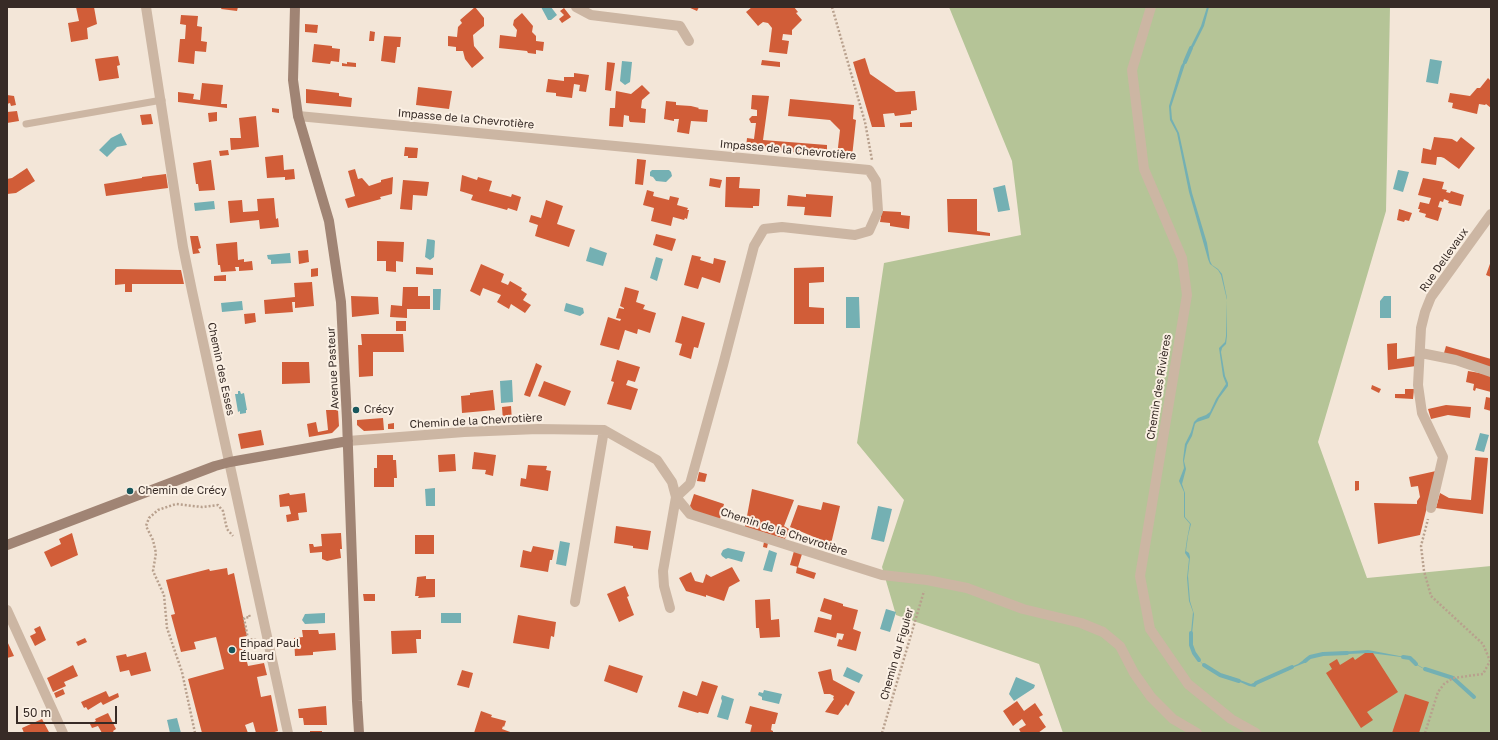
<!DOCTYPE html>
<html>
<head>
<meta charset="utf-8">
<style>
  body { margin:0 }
  #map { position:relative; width:1498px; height:740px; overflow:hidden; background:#f3e6d8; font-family:"Golos Text",sans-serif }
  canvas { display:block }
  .frame { position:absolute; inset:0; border:8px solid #372b26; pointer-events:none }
  .scale { position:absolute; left:16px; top:706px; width:101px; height:18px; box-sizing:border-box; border:2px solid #372b26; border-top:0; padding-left:5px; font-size:12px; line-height:14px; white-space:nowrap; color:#372b26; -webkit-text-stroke:3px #fbf0e4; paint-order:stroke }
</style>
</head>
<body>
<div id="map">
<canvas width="1498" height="740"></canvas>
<div class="frame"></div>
<div class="scale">50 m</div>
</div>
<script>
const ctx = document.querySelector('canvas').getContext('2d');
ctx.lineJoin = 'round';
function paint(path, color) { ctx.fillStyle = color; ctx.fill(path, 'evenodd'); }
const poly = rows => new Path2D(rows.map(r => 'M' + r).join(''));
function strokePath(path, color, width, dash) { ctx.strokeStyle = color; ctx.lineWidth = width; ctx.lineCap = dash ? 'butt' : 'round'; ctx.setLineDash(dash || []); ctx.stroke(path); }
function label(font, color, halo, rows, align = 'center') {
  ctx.font = font + ' "Golos Text",sans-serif'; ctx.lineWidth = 4; ctx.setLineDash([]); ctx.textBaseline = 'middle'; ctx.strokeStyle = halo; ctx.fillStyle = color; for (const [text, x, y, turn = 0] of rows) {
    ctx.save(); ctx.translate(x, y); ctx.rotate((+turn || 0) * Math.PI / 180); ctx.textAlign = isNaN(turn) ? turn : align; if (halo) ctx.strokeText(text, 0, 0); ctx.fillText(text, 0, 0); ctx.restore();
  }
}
paint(poly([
  [949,7,1390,7,1386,211,1318,442,1367,578,1491,566,1491,733,1063,733,1039,664,896,615,882,567,904,500,857,443,884,263,1021,235,1012,161]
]), '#b5c497');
paint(poly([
  [541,7,551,7,557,15,551,20,548,20],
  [1207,7,1209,7,1204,26,1194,46,1189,53,1188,52,1201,26],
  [1186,58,1187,58,1171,107,1172,119,1179,133,1192,193,1207,243,1210,261,1212,265,1218,269,1222,274,1227,298,1227,336,1226,344,1222,348,1221,352,1225,376,1228,383,1228,386,1219,398,1209,418,1197,422,1195,424,1192,436,1187,445,1184,461,1186,469,1182,484,1185,493,1185,517,1191,524,1188,536,1186,551,1189,553,1190,557,1188,576,1190,601,1194,614,1191,644,1195,656,1207,668,1221,675,1229,676,1251,684,1260,680,1286,669,1298,664,1309,656,1312,656,1309,657,1307,662,1261,680,1255,687,1249,686,1229,677,1221,675,1207,669,1196,657,1193,652,1190,643,1193,612,1189,601,1187,578,1189,559,1185,553,1187,539,1190,524,1184,517,1184,492,1179,481,1184,468,1183,460,1185,444,1191,432,1194,422,1198,418,1206,415,1210,412,1216,399,1226,384,1223,376,1219,348,1225,342,1226,336,1227,300,1221,275,1218,270,1210,264,1208,259,1189,192,1177,133,1170,120,1169,106,1181,66],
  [1430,59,1442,61,1438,84,1426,82],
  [622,61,632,62,630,82,625,85,620,81],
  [121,133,127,145,117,147,107,157,99,150,111,138],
  [652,170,669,170,671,172,672,176,666,182,656,181,653,177,650,176,650,172],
  [1398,170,1409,172,1403,192,1393,189],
  [1005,185,1010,210,998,212,993,188],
  [214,201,215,209,195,211,194,203],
  [427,239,434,240,435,241,434,257,430,260,425,257],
  [590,247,607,253,603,266,586,261],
  [290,253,291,263,271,264,271,260,268,259,267,255],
  [656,257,663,259,657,281,650,278],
  [433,289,441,289,440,310,433,310],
  [1384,296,1391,296,1391,318,1380,318,1380,301],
  [846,297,859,297,860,328,846,328],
  [242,301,243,310,222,312,221,303],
  [566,303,583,308,584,313,580,316,564,311],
  [512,380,513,402,501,403,500,381],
  [238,391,240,391,241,394,244,393,247,410,246,410,246,413,240,414,240,411,238,412,235,394,238,394],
  [1480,433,1489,435,1484,452,1475,450],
  [435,488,435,506,426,506,425,489],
  [878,506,892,509,884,542,871,539],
  [560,541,570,543,566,566,556,564],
  [728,548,745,552,742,562,728,558,726,559,722,556,721,554,723,550],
  [769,550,777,553,772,572,763,570],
  [886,609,896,612,890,632,880,629],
  [325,613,325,623,305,624,302,620,305,614],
  [441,613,461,613,461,623,441,623],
  [1368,650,1410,658,1415,660,1418,665,1423,668,1438,673,1422,668,1417,665,1409,658,1370,653,1348,654,1333,653,1316,656,1314,656,1324,653],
  [847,667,863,675,859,683,843,676],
  [1016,677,1035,685,1034,688,1014,701,1009,694],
  [764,690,782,694,779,704,762,700,762,697,758,695,759,692,763,693],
  [722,695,734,699,728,720,717,717,722,701,721,698],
  [177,718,181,733,170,733,167,720]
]), '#74b0b3');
strokePath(poly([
  [1185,62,1191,48],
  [1191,633,1191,645,1194,653,1199,660],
  [1403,657,1410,658,1416,664],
  [1305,661,1310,657,1323,654,1347,653],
  [1204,665,1220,675,1239,681],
  [1425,669,1453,678,1474,697],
  [1256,683,1292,667]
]), '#74b0b3', 4);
paint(poly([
  [76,7,94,7,97,24,87,28,88,39,71,42,68,23,79,21],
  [222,7,238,7,237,11,221,9],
  [475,7,484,18,484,26,473,35,474,46,484,58,472,68,465,59,463,51,456,51,456,47,448,46,448,36,457,37,458,27,462,23,460,20],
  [688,7,699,7,697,11],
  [752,7,794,7,798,12,796,13,802,20,792,30,792,35,783,34,782,40,789,41,787,54,769,52,772,28,768,23,763,22,758,26,746,12],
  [564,8,571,17,562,23,559,19,564,15,560,11],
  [522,13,533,26,532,32,536,36,536,41,544,42,543,51,536,50,536,54,528,53,527,51,499,48,500,35,516,37,517,30,513,25,514,20],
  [181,15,198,16,197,26,202,27,201,41,207,42,206,52,195,51,194,64,178,62,180,39,185,39,186,25,180,24],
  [305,24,318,25,317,33,305,32],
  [370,31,375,32,374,41,369,41],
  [384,36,401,37,400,47,397,47,395,63,381,61],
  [314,44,332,46,332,48,340,49,339,62,331,61,330,64,312,62],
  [118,56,120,65,117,66,119,78,99,81,95,59],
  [865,58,870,74,896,92,915,91,917,110,911,111,911,114,895,116,894,113,883,114,885,127,872,127,853,62],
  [762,60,780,62,780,67,761,65],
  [347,62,356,63,356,67,342,66,342,63,347,64],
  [607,62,615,63,611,91,605,90],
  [574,73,589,75,586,92,579,91,580,85,574,84,572,98,556,96,556,93,546,92,548,79,564,81,564,77,574,77],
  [1488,78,1491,81,1491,108,1486,104,1485,105,1479,104,1477,114,1452,108,1453,103,1448,102,1450,93,1470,96,1477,88,1480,88],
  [202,83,223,85,221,104,227,104,227,108,178,102,178,92,194,94,193,99,200,100],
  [642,85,650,93,642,100,641,108,646,109,645,123,630,122,629,120,629,116,624,115,623,127,609,126,610,108,615,108,616,91,631,94],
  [418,87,452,91,449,109,416,105],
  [306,89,339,93,339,96,352,98,351,107,306,103],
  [7,95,14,96,16,105,11,106,10,103,7,104],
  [752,95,769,96,763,140,827,145,827,155,746,148,747,138,754,139,756,123,751,123,749,119,752,116,757,116,757,110,751,109],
  [790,99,854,105,853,119,856,120,852,157,837,156,840,130,830,120,788,116],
  [666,101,676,102,676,105,691,106,699,108,698,109,708,110,707,122,691,121,689,134,677,132,679,119,674,119,674,121,664,119],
  [272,108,279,109,279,113,272,112],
  [17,111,19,121,7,123,7,112],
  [217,112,217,121,209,122,208,113],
  [151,114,153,124,142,125,140,115],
  [256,116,259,147,231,150,230,138,241,138,239,118],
  [912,122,912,127,900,127,900,123],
  [1434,137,1452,139,1457,142,1461,137,1475,148,1459,169,1444,158,1441,157,1437,157,1436,165,1421,163,1423,148,1431,150],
  [405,147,418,148,417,158,408,158,408,156,404,156],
  [228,150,229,155,220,156,219,151],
  [283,155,284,170,294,169,295,179,285,180,285,177,267,178,265,157],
  [637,159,646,160,643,185,635,184],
  [211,160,215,190,199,191,198,184,196,184,193,163],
  [27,168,35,181,16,193,7,194,7,179,12,178],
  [355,169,358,179,362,178,369,186,381,182,381,180,393,177,392,194,380,197,381,199,348,208,345,199,355,196,348,171],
  [166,174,168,188,106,196,104,184,142,178,142,177],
  [462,175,477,180,478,177,492,181,489,191,511,197,512,194,521,197,517,211,508,208,507,210,471,200,473,195,460,191],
  [726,177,740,177,739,188,760,189,759,206,753,206,753,208,725,207],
  [710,178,722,180,720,188,709,186],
  [1423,178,1444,182,1442,189,1447,190,1446,192,1450,193,1451,191,1464,195,1461,206,1448,203,1449,201,1444,199,1443,202,1440,201,1438,207,1442,208,1438,221,1425,217,1426,214,1419,212,1420,209,1418,209,1420,202,1429,204,1431,198,1418,195],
  [403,180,429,182,427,196,413,195,412,210,400,209],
  [647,190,654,192,653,196,669,200,670,196,679,198,677,205,688,208,687,210,689,210,687,219,685,218,684,220,673,217,671,226,651,221,654,208,643,205],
  [806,194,833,196,831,217,804,215,805,207,787,206,788,195,806,197],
  [274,198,276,219,278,218,279,227,260,229,259,220,230,223,228,201,242,200,243,212,258,211,257,199],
  [947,199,977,199,977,231,990,233,990,236,948,232],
  [546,200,563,206,557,224,575,230,569,247,535,236,538,225,529,222,531,215,541,218],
  [1399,209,1412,213,1409,221,1405,220,1404,222,1397,220],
  [882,211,901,212,901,215,910,216,909,229,890,226,890,223,880,222],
  [656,234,676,239,672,251,653,245],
  [190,236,198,236,201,248,198,249,200,253,193,254],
  [377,241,404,242,403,262,396,261,396,272,386,271,386,261,377,261],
  [237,242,238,260,244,259,244,262,252,261,253,270,239,271,239,267,235,267,236,271,221,272,220,265,218,265,216,244],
  [308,250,309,262,299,264,298,251],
  [692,255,701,257,700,260,713,264,714,258,726,261,720,283,702,277,698,289,684,285],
  [1491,261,1491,277,1486,275],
  [481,264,504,274,501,282,508,285,510,281,522,288,521,290,527,294,523,300,531,305,525,313,511,304,509,309,497,302,501,295,483,288,480,296,470,291],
  [416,267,433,268,433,275,416,274],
  [824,267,824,282,809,283,809,307,824,308,824,324,794,324,794,268],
  [318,268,318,276,311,277,311,269],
  [115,269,181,270,184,284,132,284,132,292,125,292,125,284,115,285],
  [226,275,226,281,214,281,214,276],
  [312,282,314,306,295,308,295,302,292,302,293,312,265,314,264,300,295,297,294,283],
  [403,287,418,287,418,296,430,296,430,309,407,309,407,318,390,317,391,305,402,306],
  [625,287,639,291,636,302,645,305,643,309,656,313,650,333,638,329,637,334,625,330,619,350,600,345,608,317,620,321,621,319,616,318,619,308,624,309,624,308,620,306],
  [351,296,378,297,379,314,352,317],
  [255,313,256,322,245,324,244,314],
  [682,316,705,323,698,348,694,347,691,359,679,355,682,344,675,342],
  [396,321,406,321,406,331,396,331],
  [361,334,403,334,404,352,373,352,373,376,359,377,358,345,362,345],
  [1397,343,1397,359,1417,356,1416,366,1388,370,1387,344],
  [1446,346,1491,359,1491,368,1444,353],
  [617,360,640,367,635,382,628,380,626,385,638,389,631,410,607,404,614,382,611,381],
  [282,362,309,362,310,383,282,384],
  [536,363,542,366,530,397,524,395],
  [1468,371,1491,375,1491,392,1476,388,1475,391,1473,390,1474,384,1466,382],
  [544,381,571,391,565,406,538,396],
  [1372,385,1381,389,1379,393,1371,389],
  [1405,389,1414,389,1413,399,1395,398,1395,394,1405,394],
  [493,390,495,410,462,413,461,396,470,395,470,393],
  [1486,397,1491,398,1491,411,1484,409],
  [1446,405,1471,407,1470,418,1448,415,1431,419,1428,409],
  [511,406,512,421,503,421,502,407],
  [326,410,338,410,339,426,332,433,309,437,307,424,316,422,318,432,328,430],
  [383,418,384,430,364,431,357,425,357,420],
  [394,423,394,429,388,429,388,424],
  [261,430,264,445,241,449,238,434],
  [474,452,496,455,493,476,485,474,486,470,472,469],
  [455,454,456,471,439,472,438,455],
  [377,455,393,455,393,460,396,460,397,478,394,478,394,487,374,487,374,468,377,468],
  [1475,457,1488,458,1483,514,1436,508,1440,493,1449,498,1471,500],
  [528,465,547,466,546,470,551,471,548,491,520,486,521,478,526,479],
  [1436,471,1420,535,1378,544,1374,503,1417,504,1417,501,1420,497,1418,486,1411,487,1409,477],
  [699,472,707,474,705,482,697,481],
  [1355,481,1359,481,1359,490,1355,491],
  [752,489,794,500,784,526,789,529,785,539,745,527],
  [289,493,290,495,305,493,307,512,298,513,299,520,287,522,286,515,291,514,289,506,280,507,279,495],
  [694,494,724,504,720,519,694,512,690,506],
  [823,502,840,506,831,544,790,527,798,505,821,510],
  [616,526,651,531,648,550,633,548,633,546,614,543],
  [72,533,78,555,51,567,44,552,61,544,59,539],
  [341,533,342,549,340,549,341,558,327,561,322,559,322,552,310,553,309,544,313,544,314,547,322,546,321,534],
  [415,535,434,535,434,554,415,554],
  [764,542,768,543,767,548,763,547],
  [533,546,554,550,552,560,550,560,548,572,520,567,523,550,531,552],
  [794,551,802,554,798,567,790,565],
  [732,567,740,581,729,587,724,601,706,595,706,597,686,591,679,578,691,572,695,581,703,583,706,574,711,577],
  [797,567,816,573,814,579,796,573],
  [227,568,228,575,234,573,247,636,241,637,248,666,264,663,267,675,257,677,261,697,271,695,278,731,271,733,256,733,253,722,245,725,248,733,202,733,188,679,224,669,216,637,194,642,196,649,181,652,171,615,175,614,166,580,209,569,210,571],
  [426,576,426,579,435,579,435,597,418,598,419,596,415,596,417,577],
  [625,586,629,596,627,597,634,615,619,622,607,594],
  [363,594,375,594,375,601,364,601],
  [824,598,843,604,843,606,858,610,853,629,861,632,856,651,837,646,839,639,842,640,844,634,837,633,836,638,814,632,818,617,831,620,832,615,820,611],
  [770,599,771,620,779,619,780,637,760,638,759,628,756,628,755,600],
  [518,615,556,622,554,637,551,636,549,649,513,643],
  [40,626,46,640,35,646,30,636,36,633,34,629],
  [302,630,318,630,319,634,335,633,336,650,313,652,313,655,295,656,294,638,303,637],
  [421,630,421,639,416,639,417,653,392,654,391,631],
  [85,638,87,642,78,646,76,642],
  [7,641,14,656,7,658],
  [146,652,151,671,131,676,129,670,120,672,116,656,126,654,127,657],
  [1365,653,1373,653,1398,692,1367,712,1373,720,1361,728,1326,673,1332,669,1329,664,1337,659,1340,665,1353,657,1355,660],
  [73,665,78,676,64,682,66,686,53,692,47,678],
  [609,665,643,676,637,693,604,681],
  [831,669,833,680,855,692,848,706,846,704,838,715,825,712,834,699,833,698,834,696,830,694,824,694,818,672],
  [462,670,473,673,469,688,457,685],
  [702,681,718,686,708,714,699,712,698,713,678,707,683,691,697,696],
  [63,689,65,694,56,698,54,693],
  [106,691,109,697,118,693,119,697,103,705,101,702,88,710,86,707,84,708,81,702],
  [1405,694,1429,702,1419,733,1392,733],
  [1017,701,1024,711,1035,703,1043,715,1039,717,1046,727,1038,733,1021,733,1019,729,1026,725,1022,719,1013,726,1003,711],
  [326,706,327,725,304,725,303,718,299,718,298,709],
  [750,706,778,713,775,724,772,724,771,730,773,731,773,733,750,733,752,725,745,723],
  [481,711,492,715,491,717,506,721,504,727,503,726,502,729,513,733,474,733],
  [108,713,116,729,113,731,114,733,102,733,98,726,92,728,90,724,96,721,95,719],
  [42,719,49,732,48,733,24,733,22,728],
  [310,731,322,731,322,733,310,733]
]), '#d15d38');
strokePath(poly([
  [832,7,865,122,872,160],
  [249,615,250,617,244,618,248,639,256,640],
  [195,733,182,672,167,628,164,595,153,571,156,553,153,540,146,526,149,518,158,510,176,504,202,507,218,505,223,511,227,529,233,536],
  [882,733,924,591],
  [1425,733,1438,692,1444,684,1453,678,1483,674,1490,661,1483,644,1431,596,1424,571,1421,546,1428,519]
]), '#b8a08d', 2.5, [2, 2]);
strokePath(poly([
  [26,124,162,100]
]), '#ccb6a3', 7);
strokePath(poly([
  [146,7,183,247,192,291,288,733],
  [576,7,591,15,680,26,689,41],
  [1151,7,1132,70,1144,169,1182,258,1187,295,1140,576,1150,629,1188,684,1231,719,1256,733],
  [298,116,869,170,876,181,878,211,869,231,855,235,782,227,764,229,754,246,723,365,690,484,676,497],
  [1421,353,1456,360,1491,372],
  [348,441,464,432,538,429,604,430,657,460,672,482,676,497,690,514,882,575,927,580,967,588,1023,609,1081,623,1103,632,1120,646,1134,673,1151,697,1173,719,1197,733],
  [1431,508,1443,457,1422,413,1418,385,1421,328,1425,312,1431,297,1491,214],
  [575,602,604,430],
  [670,608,664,586,663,571,676,497],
  [7,610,63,733]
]), '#ccb6a3', 10);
strokePath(poly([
  [295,7,293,80,298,116,329,221,341,302,347,420,357,701,359,733],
  [7,545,215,466,230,462,348,441]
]), '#a08474', 10);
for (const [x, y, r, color] of [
  [356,410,4,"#18575c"],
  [130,491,4,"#18575c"],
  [232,650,4,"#18575c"]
]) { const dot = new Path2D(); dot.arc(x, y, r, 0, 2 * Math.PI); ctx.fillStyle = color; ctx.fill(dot); strokePath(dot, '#fbf0e4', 1.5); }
label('11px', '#372b26', '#fbf0e4', [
  ["Impasse de la Chevrotière",466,119,5],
  ["Impasse de la Chevrotière",788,150,5],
  ["Rue Dellevaux",1444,260,-55],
  ["Avenue Pasteur",333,368,-93],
  ["Chemin des Esses",221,369,78],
  ["Chemin des Rivières",1159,387,-81],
  ["Chemin de la Chevrotière",476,421,-3],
  ["Chemin de la Chevrotière",784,532,18],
  ["Chemin du Figuier",897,654,-74]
]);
label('11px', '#372b26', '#fbf0e4', [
  ["Crécy",364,410],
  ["Chemin de Crécy",138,491],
  ["Ehpad Paul",240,644],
  ["Éluard",240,657]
], 'left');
</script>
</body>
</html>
